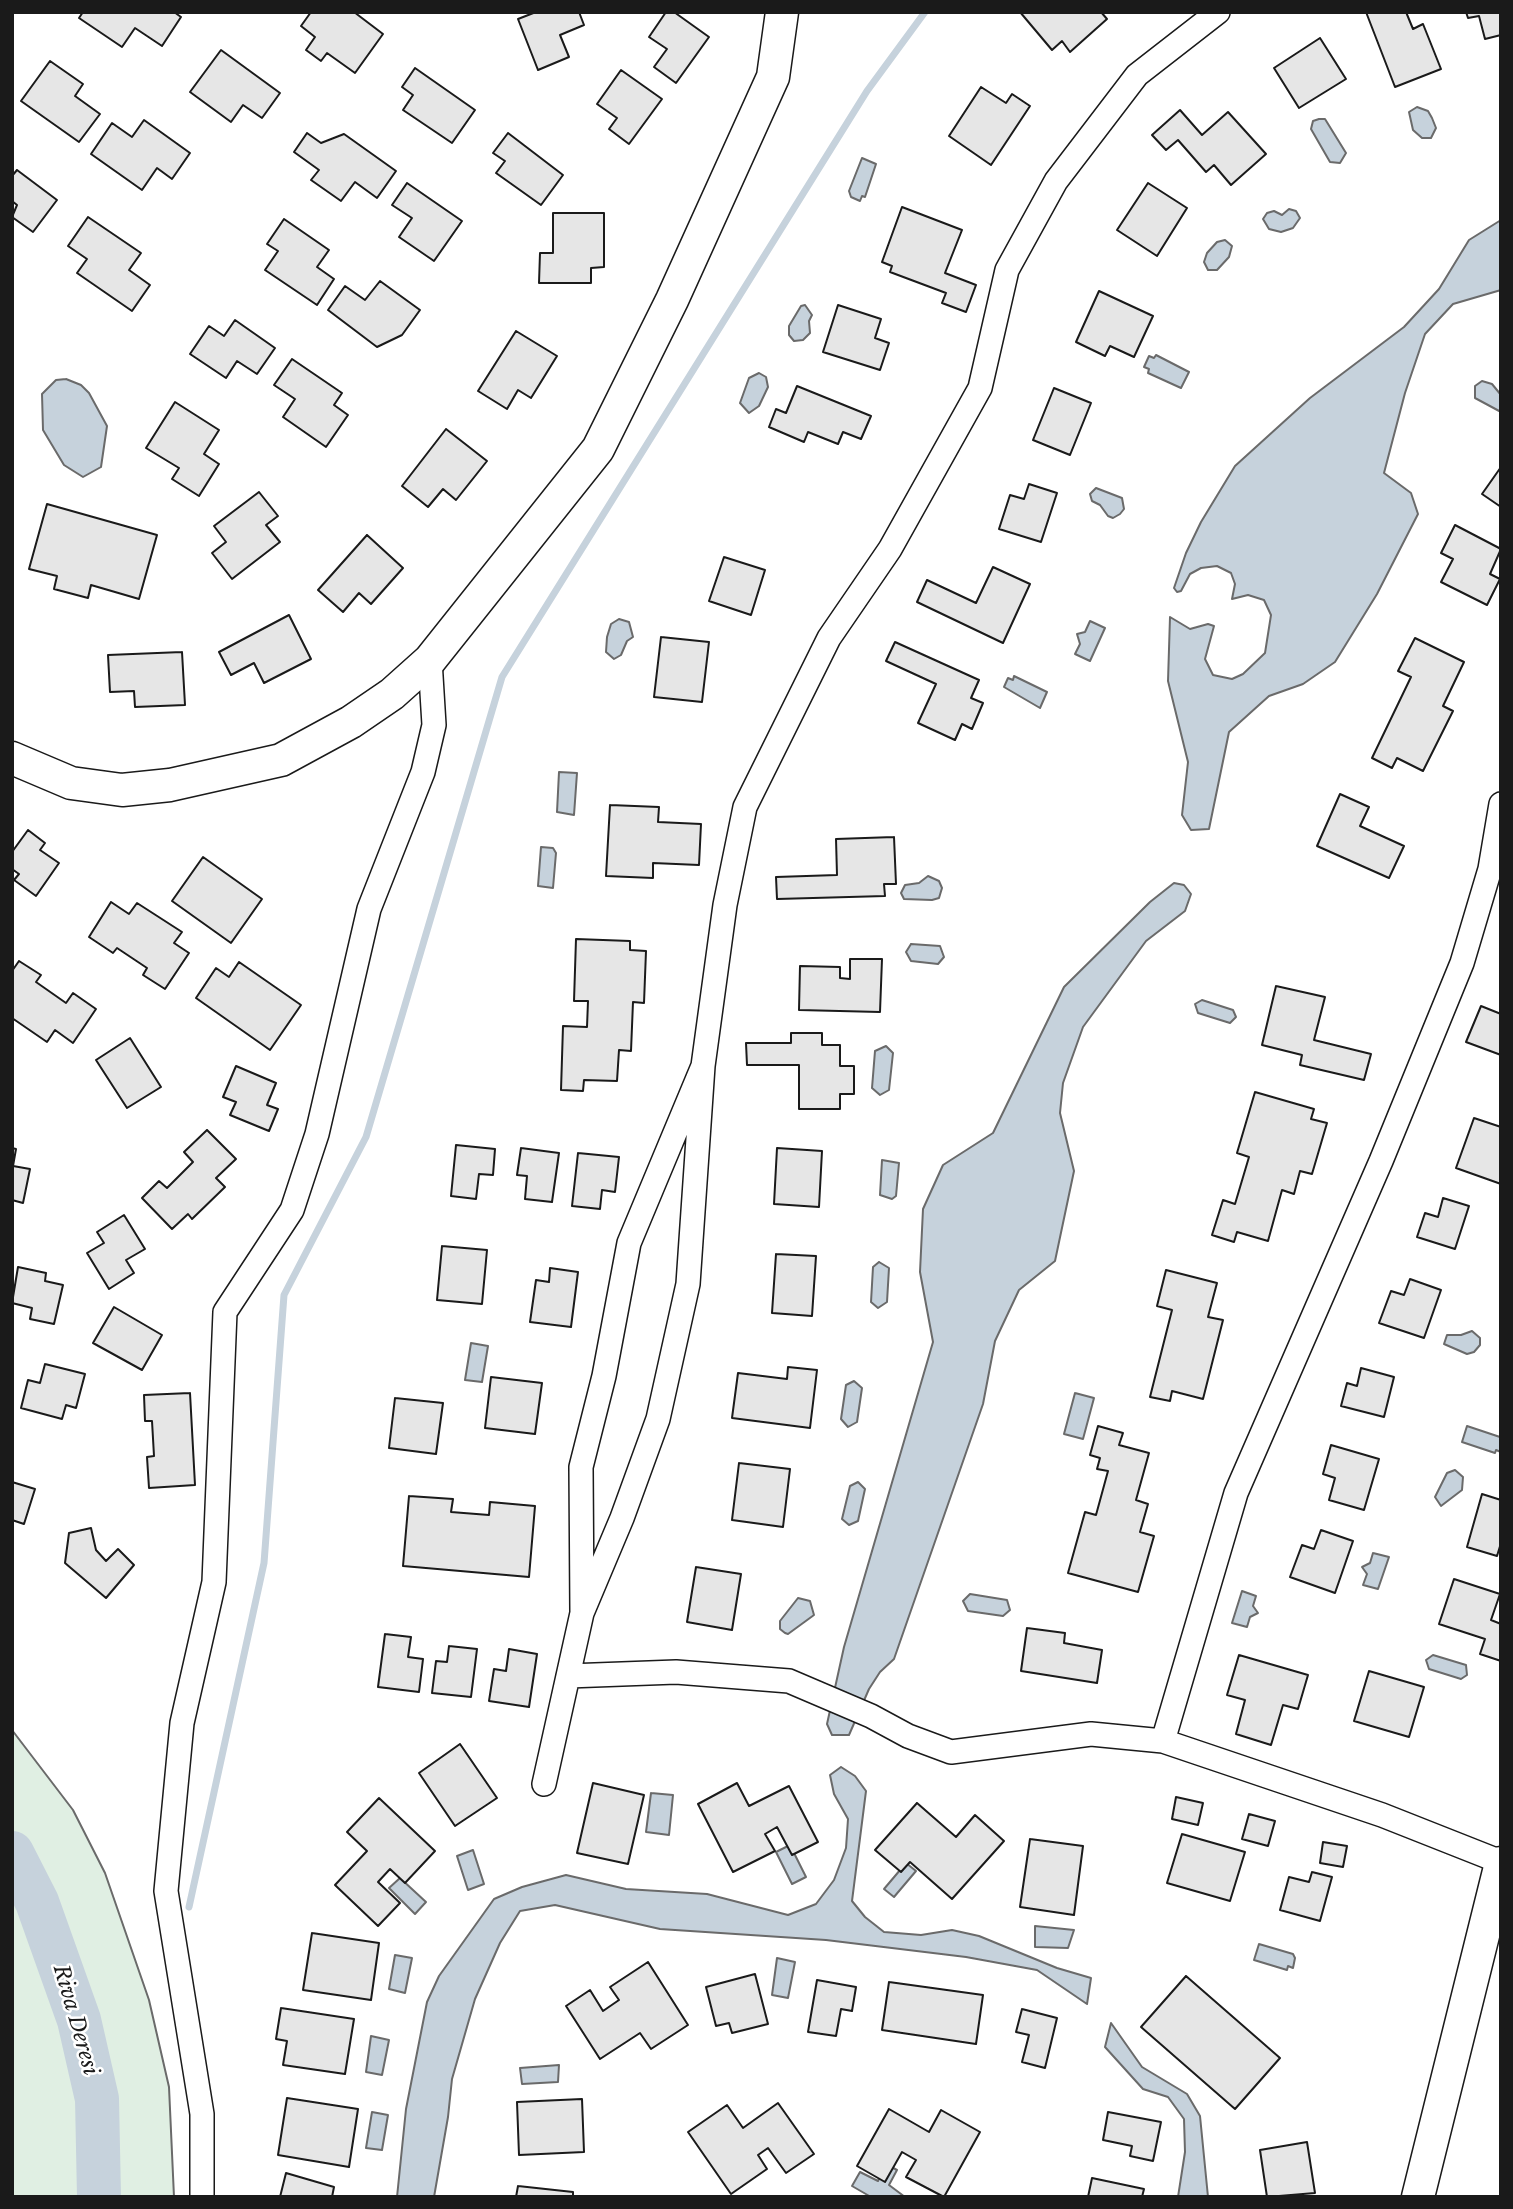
<!DOCTYPE html>
<html>
<head>
<meta charset="utf-8">
<style>
  body { margin:0 }
  #map { position:relative; width:1513px; height:2209px; overflow:hidden; background:#fff; font-family:"Libre Baskerville",serif }
  canvas { display:block }
  .frame { position:absolute; inset:0; border:14px solid #1a1a1a; pointer-events:none }
</style>
</head>
<body>
<div id="map">
<canvas width="1513" height="2209"></canvas>
<div class="frame"></div>
</div>
<script>
const ctx = document.querySelector('canvas').getContext('2d');
ctx.lineJoin = 'round';
function paint(path, color) { ctx.fillStyle = color; ctx.fill(path, 'evenodd'); }
const poly = rows => new Path2D(rows.map(r => 'M' + r).join(''));
function strokePath(path, color, width, dash) { ctx.strokeStyle = color; ctx.lineWidth = width; ctx.lineCap = dash ? 'butt' : 'round'; ctx.setLineDash(dash || []); ctx.stroke(path); }
function label(font, color, halo, rows, align = 'center') {
  ctx.font = font + ' "Libre Baskerville",serif'; ctx.lineWidth = 5; ctx.setLineDash([]); ctx.textBaseline = 'middle'; ctx.strokeStyle = halo; ctx.fillStyle = color; for (const [text, x, y, turn = 0] of rows) {
    ctx.save(); ctx.translate(x, y); ctx.rotate((+turn || 0) * Math.PI / 180); ctx.textAlign = isNaN(turn) ? turn : align; if (halo) ctx.strokeText(text, 0, 0); ctx.fillText(text, 0, 0); ctx.restore();
  }
}
const green = poly([
  [12,1730,73,1810,105,1873,149,2000,169,2087,174,2197,12,2197,12,1730]
]);
paint(green, '#e0efe3');
strokePath(green, '#6a6a6a', 2);
const water = poly([
  [1417,107,1428,111,1432,118,1436,128,1431,138,1422,138,1413,130,1409,112,1417,107],
  [1319,119,1325,119,1346,153,1340,163,1330,162,1311,129,1313,121,1319,119],
  [862,158,876,164,865,197,862,196,860,201,851,197,849,191,862,158],
  [1289,209,1296,211,1300,218,1293,228,1281,232,1269,229,1263,219,1267,213,1274,211,1282,215,1289,209],
  [1501,220,1501,290,1453,304,1425,334,1405,393,1384,473,1411,493,1418,514,1377,594,1335,662,1303,684,1269,696,1229,732,1209,829,1191,830,1182,815,1188,762,1168,681,1170,617,1190,629,1208,624,1214,626,1205,659,1213,675,1232,679,1243,674,1265,653,1271,615,1264,600,1248,595,1232,599,1235,584,1231,573,1217,566,1201,568,1190,574,1181,591,1177,592,1174,588,1186,553,1201,522,1235,466,1310,398,1404,327,1439,289,1469,240,1501,220],
  [1225,240,1232,246,1229,257,1217,270,1208,270,1204,262,1207,253,1217,242,1225,240],
  [805,305,812,315,809,321,810,333,803,340,794,341,789,335,789,326,801,306,805,305],
  [1156,355,1189,372,1181,388,1148,373,1149,369,1144,367,1149,356,1154,358,1156,355],
  [759,373,766,377,768,387,759,406,749,413,740,403,749,378,759,373],
  [66,379,81,385,89,393,107,426,101,467,83,477,64,465,43,430,42,394,56,380,66,379],
  [1482,381,1492,384,1501,395,1501,412,1475,398,1475,386,1482,381],
  [1096,488,1122,498,1124,509,1120,514,1113,518,1108,516,1100,505,1092,501,1090,494,1096,488],
  [619,619,629,622,633,637,627,641,621,655,614,659,606,652,607,637,611,624,619,619],
  [1090,621,1105,628,1090,661,1075,654,1080,644,1077,634,1085,632,1090,621],
  [1014,676,1047,692,1040,708,1004,687,1008,678,1013,680,1014,676],
  [559,772,577,773,574,815,557,812,559,772],
  [541,847,553,848,556,853,553,888,538,886,541,847],
  [928,876,939,881,942,888,939,898,932,900,904,899,901,893,905,885,919,883,928,876],
  [1174,883,1184,885,1191,894,1185,911,1146,941,1083,1027,1063,1083,1060,1113,1074,1171,1055,1261,1019,1290,995,1341,983,1404,894,1659,880,1672,869,1689,849,1735,832,1735,827,1724,844,1647,933,1342,920,1272,923,1209,943,1165,993,1133,1064,987,1150,902,1174,883],
  [911,944,940,946,944,957,938,964,911,961,906,952,911,944],
  [1202,1000,1233,1010,1236,1017,1230,1023,1198,1013,1195,1004,1202,1000],
  [886,1046,893,1053,889,1090,880,1095,872,1088,875,1051,886,1046],
  [882,1160,899,1163,896,1196,892,1199,880,1195,882,1160],
  [879,1262,889,1268,887,1302,878,1308,871,1302,873,1267,879,1262],
  [1472,1331,1480,1338,1480,1345,1474,1352,1467,1354,1444,1344,1447,1335,1461,1335,1472,1331],
  [471,1343,488,1346,482,1382,465,1380,471,1343],
  [854,1381,862,1388,857,1422,848,1427,841,1419,846,1385,854,1381],
  [1075,1393,1094,1398,1083,1439,1064,1434,1075,1393],
  [1467,1426,1500,1437,1501,1452,1496,1450,1495,1453,1462,1442,1467,1426],
  [1455,1470,1463,1477,1462,1490,1441,1506,1435,1497,1447,1473,1455,1470],
  [858,1482,865,1489,858,1521,849,1525,842,1519,850,1486,858,1482],
  [1373,1553,1389,1557,1378,1589,1363,1585,1367,1574,1362,1567,1370,1563,1373,1553],
  [1242,1591,1256,1596,1253,1606,1258,1613,1250,1617,1247,1627,1232,1623,1242,1591],
  [970,1594,1007,1600,1010,1610,1003,1616,968,1611,963,1601,970,1594],
  [798,1598,810,1601,814,1615,788,1634,785,1633,780,1629,780,1621,798,1598],
  [1433,1655,1466,1665,1467,1675,1461,1679,1429,1669,1426,1660,1433,1655],
  [841,1767,855,1776,866,1791,852,1901,865,1917,884,1932,921,1935,952,1930,979,1936,1057,1968,1091,1978,1087,2004,1037,1970,966,1957,826,1940,660,1929,555,1905,520,1911,500,1943,475,1999,452,2079,448,2117,434,2197,397,2197,406,2109,427,2002,439,1976,494,1899,522,1887,566,1875,626,1889,707,1894,788,1915,816,1904,834,1880,846,1848,848,1819,834,1794,830,1775,841,1767],
  [651,1793,673,1795,669,1835,646,1832,651,1793],
  [790,1845,806,1877,792,1884,776,1852,790,1845],
  [473,1850,484,1884,468,1890,457,1856,473,1850],
  [906,1863,916,1871,894,1897,884,1889,906,1863],
  [400,1878,426,1902,415,1914,389,1888,400,1878],
  [1035,1926,1074,1930,1068,1948,1035,1947,1035,1926],
  [1259,1944,1293,1954,1295,1958,1293,1968,1288,1966,1287,1970,1254,1960,1259,1944],
  [395,1955,412,1958,405,1993,389,1989,395,1955],
  [777,1958,795,1962,788,1998,772,1995,777,1958],
  [1111,2023,1142,2067,1187,2094,1200,2116,1208,2197,1178,2197,1185,2152,1184,2119,1168,2097,1143,2089,1105,2047,1111,2023],
  [371,2036,389,2040,382,2075,366,2072,371,2036],
  [559,2065,558,2082,522,2084,520,2068,559,2065],
  [372,2112,388,2115,382,2150,366,2148,372,2112],
  [886,2164,897,2170,889,2185,905,2197,871,2197,852,2186,860,2172,878,2181,886,2164]
]);
paint(water, '#c6d2dc');
strokePath(water, '#6a6a6a', 2);
strokePath(poly([
  [189,1907,264,1563,284,1295,366,1137,502,677,867,91,925,12]
]), '#c6d2dc', 7);
strokePath(poly([
  [12,1853,37,1902,79,2020,97,2099,99,2197]
]), '#c6d2dc', 44);
const building = poly([
  [83,12,174,12,181,17,162,46,135,28,122,47,79,18,83,12],
  [311,12,354,12,383,34,355,73,327,53,321,61,306,50,315,37,301,26,311,12],
  [536,12,579,12,584,25,560,35,569,57,538,70,518,19,536,12],
  [666,12,674,12,709,37,676,83,654,67,667,49,649,37,666,12],
  [1020,12,1101,12,1107,19,1070,52,1062,41,1052,50,1020,12],
  [1366,12,1406,12,1413,29,1423,24,1441,69,1395,87,1366,12],
  [1466,12,1501,12,1501,35,1485,39,1479,16,1468,18,1466,12],
  [1320,38,1346,79,1299,108,1274,68,1320,38],
  [221,50,280,93,262,118,243,105,231,122,190,92,221,50],
  [50,61,83,84,75,96,100,114,79,142,21,101,50,61],
  [415,68,475,110,452,143,403,110,413,95,402,87,415,68],
  [621,70,662,99,629,144,609,129,617,118,597,104,621,70],
  [981,87,1006,103,1012,94,1030,106,991,165,949,136,981,87],
  [1180,110,1202,135,1228,112,1266,154,1231,185,1214,165,1206,172,1178,140,1166,150,1152,135,1180,110],
  [144,120,190,153,172,179,157,168,142,190,91,154,112,123,132,137,144,120],
  [307,133,321,143,344,134,396,171,377,198,355,182,341,201,311,180,319,170,294,152,307,133],
  [508,133,563,175,541,205,496,173,505,161,493,153,508,133],
  [17,170,57,200,33,232,12,217,17,205,12,201,12,176,17,170],
  [407,183,462,221,434,261,399,237,412,218,392,205,407,183],
  [1148,183,1187,208,1157,256,1117,230,1148,183],
  [902,207,962,230,945,273,976,285,966,312,942,303,946,293,890,272,892,266,882,262,902,207],
  [553,213,604,213,604,267,591,268,591,283,539,283,540,253,553,253,553,213],
  [88,217,141,253,129,270,150,285,132,311,77,273,87,259,68,246,88,217],
  [284,219,329,250,317,267,334,279,317,305,265,270,278,251,267,244,284,219],
  [380,281,420,310,402,335,377,347,328,310,345,286,365,300,380,281],
  [1099,291,1153,316,1134,357,1110,346,1105,356,1076,342,1099,291],
  [838,305,881,319,875,338,889,343,880,370,823,352,838,305],
  [235,320,275,348,257,374,237,361,226,378,190,354,209,326,224,336,235,320],
  [516,331,557,356,531,398,518,390,507,409,478,391,516,331],
  [292,359,342,393,334,405,348,415,326,447,283,417,295,399,274,385,292,359],
  [797,386,871,416,861,439,843,432,838,444,808,432,804,442,769,427,776,409,786,413,797,386],
  [1054,388,1091,403,1070,455,1033,440,1054,388],
  [175,402,219,430,204,454,219,464,199,496,172,479,179,468,146,448,175,402],
  [446,429,487,461,456,500,443,489,428,507,402,486,446,429],
  [1501,467,1501,507,1482,494,1501,467],
  [1029,484,1057,493,1041,542,999,529,1010,495,1024,499,1029,484],
  [259,492,278,516,266,525,280,542,232,579,212,553,226,542,214,526,259,492],
  [47,504,157,535,139,599,91,585,88,598,54,589,57,576,29,569,47,504],
  [1455,525,1501,549,1490,574,1500,579,1487,605,1441,582,1453,559,1441,553,1455,525],
  [367,535,403,568,371,604,359,593,343,612,318,590,367,535],
  [724,557,765,570,751,615,709,601,724,557],
  [993,567,1030,584,1003,643,917,602,927,580,976,603,993,567],
  [289,615,311,659,264,683,254,663,231,675,219,652,289,615],
  [661,637,709,642,702,702,654,697,661,637],
  [1415,638,1464,662,1443,706,1453,711,1423,771,1397,758,1392,768,1372,758,1411,677,1398,671,1415,638],
  [895,642,979,680,971,698,983,703,972,729,962,724,955,740,918,723,936,684,886,661,895,642],
  [182,652,185,705,135,707,134,691,110,692,108,655,182,652],
  [1340,794,1369,807,1360,826,1404,846,1389,878,1317,846,1340,794],
  [610,805,659,807,658,822,701,824,699,865,653,863,653,878,606,876,610,805],
  [28,830,45,843,40,850,59,863,36,896,14,880,19,874,12,869,12,852,28,830],
  [894,837,896,884,884,884,885,896,777,899,776,877,837,875,836,839,894,837],
  [203,857,262,899,231,943,172,901,203,857],
  [111,902,129,914,137,903,182,932,174,943,189,953,165,989,143,975,147,968,117,948,113,953,89,937,111,902],
  [576,939,630,941,630,950,646,951,644,1003,633,1002,631,1051,619,1050,617,1081,584,1080,583,1091,561,1090,563,1026,587,1027,588,1001,574,1001,576,939],
  [850,959,882,959,880,1012,799,1010,800,966,840,967,840,978,850,979,850,959],
  [19,961,41,975,36,982,66,1003,73,993,96,1009,73,1043,55,1030,47,1042,12,1018,12,971,19,961],
  [239,962,301,1005,270,1050,196,998,216,968,229,977,239,962],
  [1276,986,1325,997,1314,1040,1371,1054,1364,1080,1300,1065,1302,1055,1262,1045,1276,986],
  [1481,1006,1501,1014,1501,1055,1466,1042,1481,1006],
  [791,1033,822,1033,822,1045,840,1045,840,1066,854,1066,854,1094,840,1094,840,1109,799,1109,799,1065,747,1065,746,1043,791,1043,791,1033],
  [130,1038,161,1087,127,1108,96,1060,130,1038],
  [236,1066,276,1083,267,1105,278,1109,269,1131,230,1115,236,1102,223,1097,236,1066],
  [1255,1092,1314,1109,1311,1119,1327,1123,1312,1174,1300,1171,1294,1194,1282,1190,1268,1241,1237,1232,1234,1242,1212,1235,1223,1200,1235,1204,1249,1157,1237,1153,1255,1092],
  [1474,1118,1501,1127,1501,1184,1456,1168,1474,1118],
  [207,1130,236,1159,216,1178,225,1187,192,1219,188,1214,172,1229,142,1198,159,1181,167,1188,193,1162,184,1152,207,1130],
  [456,1145,495,1149,493,1175,479,1174,476,1199,451,1196,456,1145],
  [12,1148,16,1149,13,1166,30,1169,23,1203,12,1200,12,1148],
  [521,1148,559,1153,552,1202,525,1199,527,1176,517,1175,521,1148],
  [777,1148,822,1151,819,1207,774,1204,777,1148],
  [578,1153,619,1157,615,1192,602,1190,600,1209,572,1206,578,1153],
  [1443,1198,1469,1206,1455,1249,1417,1237,1425,1213,1438,1217,1443,1198],
  [124,1215,145,1249,126,1260,134,1273,109,1289,87,1253,104,1243,97,1232,124,1215],
  [442,1246,487,1250,482,1304,437,1300,442,1246],
  [776,1254,816,1256,812,1316,772,1313,776,1254],
  [18,1267,46,1273,45,1281,63,1285,54,1324,30,1319,32,1308,12,1303,18,1267],
  [550,1268,578,1272,571,1327,530,1322,536,1280,549,1282,550,1268],
  [1166,1270,1217,1283,1208,1317,1223,1320,1203,1399,1172,1391,1170,1401,1150,1397,1172,1310,1157,1306,1166,1270],
  [1410,1279,1441,1290,1424,1338,1379,1323,1391,1291,1404,1295,1410,1279],
  [114,1307,162,1335,142,1370,93,1343,114,1307],
  [45,1364,85,1374,76,1408,66,1405,62,1419,21,1408,28,1380,40,1383,45,1364],
  [788,1367,817,1370,810,1428,732,1418,738,1373,787,1379,788,1367],
  [1361,1368,1394,1377,1384,1417,1341,1406,1347,1383,1357,1386,1361,1368],
  [491,1377,542,1383,535,1434,485,1428,491,1377],
  [190,1393,195,1485,149,1488,147,1457,154,1456,152,1421,145,1421,144,1395,190,1393],
  [395,1398,443,1403,436,1454,389,1448,395,1398],
  [1098,1426,1123,1433,1119,1445,1149,1453,1136,1500,1148,1504,1140,1532,1154,1536,1138,1592,1068,1573,1085,1512,1096,1515,1108,1471,1097,1469,1100,1458,1090,1455,1098,1426],
  [1331,1445,1379,1459,1364,1510,1329,1500,1335,1478,1323,1474,1331,1445],
  [739,1463,790,1469,783,1527,732,1520,739,1463],
  [12,1482,35,1489,24,1524,12,1520,12,1482],
  [1482,1494,1501,1500,1501,1543,1497,1556,1467,1547,1482,1494],
  [409,1496,453,1499,451,1512,489,1515,490,1502,535,1506,529,1577,403,1566,409,1496],
  [91,1528,96,1550,106,1561,118,1549,134,1565,106,1598,65,1563,69,1533,91,1528],
  [1321,1530,1353,1541,1335,1593,1290,1577,1302,1545,1314,1549,1321,1530],
  [696,1567,741,1574,732,1630,687,1622,696,1567],
  [1454,1579,1500,1594,1491,1620,1501,1624,1501,1661,1480,1654,1485,1639,1439,1624,1454,1579],
  [1027,1628,1065,1633,1064,1643,1102,1650,1097,1683,1021,1671,1027,1628],
  [385,1634,411,1637,408,1657,423,1659,419,1692,378,1687,385,1634],
  [449,1646,477,1649,471,1697,432,1693,436,1661,447,1662,449,1646],
  [509,1649,537,1654,529,1707,489,1701,494,1669,506,1671,509,1649],
  [1239,1655,1308,1675,1298,1709,1283,1705,1271,1745,1236,1734,1245,1700,1227,1695,1239,1655],
  [1369,1671,1424,1687,1409,1737,1354,1721,1369,1671],
  [460,1744,497,1798,455,1826,419,1773,460,1744],
  [593,1783,644,1795,628,1864,577,1853,593,1783],
  [737,1783,749,1806,789,1786,818,1842,792,1855,777,1827,765,1834,775,1851,733,1872,698,1804,737,1783],
  [1176,1797,1203,1803,1198,1825,1172,1819,1176,1797],
  [379,1798,435,1851,405,1883,390,1869,378,1882,400,1903,378,1926,335,1885,367,1851,347,1832,379,1798],
  [917,1803,956,1837,975,1815,1004,1841,952,1899,910,1862,901,1872,875,1850,917,1803],
  [1249,1814,1275,1821,1268,1846,1242,1839,1249,1814],
  [1182,1834,1245,1852,1230,1901,1167,1883,1182,1834],
  [1030,1839,1083,1846,1074,1915,1020,1907,1030,1839],
  [1323,1842,1347,1846,1343,1867,1320,1863,1323,1842],
  [1312,1872,1332,1877,1320,1921,1280,1910,1289,1877,1309,1882,1312,1872],
  [312,1933,379,1943,371,2000,303,1990,312,1933],
  [648,1962,688,2025,651,2049,640,2033,600,2059,566,2006,590,1990,603,2011,619,2000,610,1987,648,1962],
  [755,1974,768,2024,732,2033,729,2023,716,2026,706,1987,755,1974],
  [1186,1976,1280,2058,1235,2109,1141,2027,1186,1976],
  [817,1980,856,1987,852,2011,841,2009,836,2036,808,2032,817,1980],
  [889,1982,983,1995,976,2044,882,2030,889,1982],
  [281,2008,354,2019,345,2074,283,2065,287,2041,276,2039,281,2008],
  [1022,2009,1057,2018,1045,2068,1022,2062,1029,2035,1016,2032,1022,2009],
  [287,2098,358,2109,349,2167,278,2155,287,2098],
  [582,2099,584,2152,519,2155,517,2102,582,2099],
  [778,2103,814,2154,786,2173,768,2148,758,2155,767,2169,731,2194,688,2132,727,2105,743,2128,778,2103],
  [889,2109,929,2132,941,2110,980,2132,944,2197,906,2177,916,2160,902,2152,885,2182,857,2166,889,2109],
  [1108,2112,1161,2122,1153,2161,1130,2156,1132,2146,1103,2140,1108,2112],
  [1307,2142,1315,2193,1267,2197,1260,2150,1307,2142],
  [286,2173,334,2187,332,2197,280,2197,286,2173],
  [1092,2178,1144,2189,1142,2197,1088,2197,1092,2178],
  [518,2186,573,2192,573,2197,516,2197,518,2186]
]);
paint(building, '#e6e6e6');
strokePath(building, '#1a1a1a', 2);
const street = poly([
  [703,1066,725,905,745,807,829,638,890,549,980,388,1007,270,1056,181,1137,75,1218,12],
  [568,1676,676,1672,789,1681,871,1716,908,1736,951,1752,1091,1734,1163,1741,1382,1815,1501,1862],
  [1163,1741,1236,1493,1381,1161,1462,963,1490,869,1501,804],
  [544,1784,582,1613,622,1518,658,1419,688,1284,703,1066,629,1243,604,1376,581,1467,582,1613],
  [202,2197,202,2114,166,1891,182,1723,214,1582,225,1312,292,1210,317,1134,369,909,423,772,434,725,430,660]
]);
const secondary = poly([
  [12,758,71,783,122,790,170,785,281,760,351,722,392,694,430,660,598,449,672,300,773,77,782,12],
  [1418,2197,1501,1863]
]);
strokePath(street, '#1a1a1a', 26);
strokePath(secondary, '#1a1a1a', 35);
strokePath(street, '#fff', 23);
strokePath(secondary, '#fff', 32);
label('italic 21px', '#1a1a1a', '#fff', [
  ["Riva Deresi",75,2020,74]
]);
</script>
</body>
</html>
